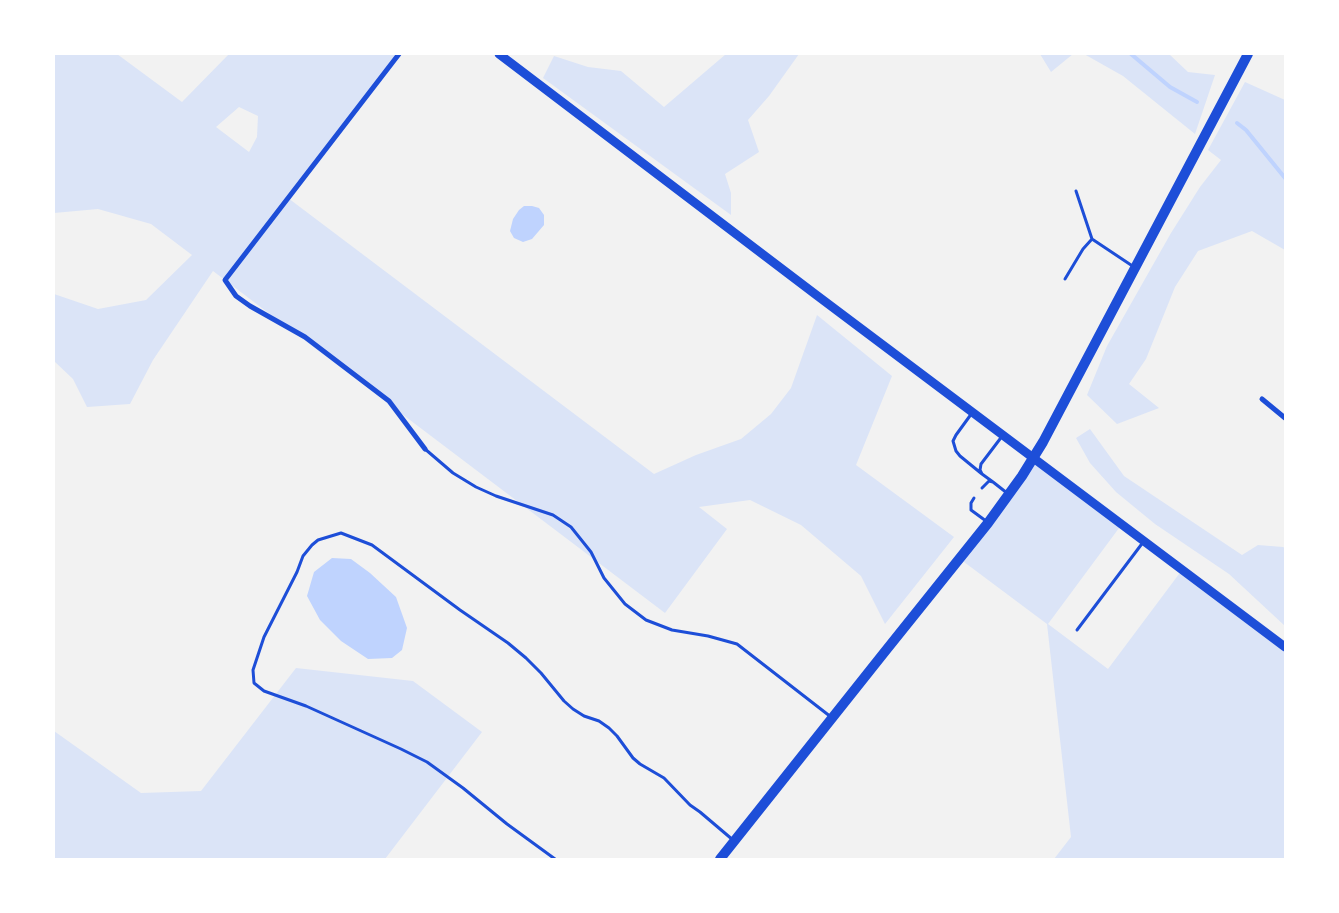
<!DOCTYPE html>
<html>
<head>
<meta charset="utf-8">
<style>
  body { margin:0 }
  #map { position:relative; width:1339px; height:913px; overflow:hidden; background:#f2f2f2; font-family:"DejaVu Sans",sans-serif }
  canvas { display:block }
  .frame { position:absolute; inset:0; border:55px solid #fff; pointer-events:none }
</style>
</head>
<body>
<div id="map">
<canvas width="1339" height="913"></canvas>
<div class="frame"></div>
</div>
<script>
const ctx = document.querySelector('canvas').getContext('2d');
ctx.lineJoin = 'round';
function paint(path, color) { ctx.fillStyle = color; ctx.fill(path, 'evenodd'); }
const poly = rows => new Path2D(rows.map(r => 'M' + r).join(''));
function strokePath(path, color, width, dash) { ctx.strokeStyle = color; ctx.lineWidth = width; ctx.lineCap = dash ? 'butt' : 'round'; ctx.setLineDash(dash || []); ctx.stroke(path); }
paint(poly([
  [54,54,117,54,182,102,229,54,399,54,288,198,654,474,696,455,741,439,771,414,791,388,817,315,892,376,856,465,954,537,885,624,861,576,801,525,750,500,699,507,727,529,665,613,213,271,153,360,130,404,87,407,73,379,54,361,54,294,98,309,146,300,192,255,151,224,98,209,54,213],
  [239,107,258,116,257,137,249,152,216,127],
  [726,54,799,54,769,96,748,120,759,152,725,174,731,193,731,215,543,78,554,56,588,67,621,71,664,107],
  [1040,54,1073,54,1051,72],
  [1084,54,1169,54,1188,72,1215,75,1195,134,1123,76],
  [1245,82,1285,100,1285,250,1252,231,1198,251,1175,287,1146,359,1129,384,1159,408,1117,424,1087,395,1107,346,1171,233,1200,187,1221,160,1208,150],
  [1090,429,1124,476,1242,555,1258,545,1283,547,1285,548,1285,626,1229,574,1155,524,1116,492,1090,463,1076,438],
  [1034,458,1122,524,1048,624,1108,669,1182,570,1285,647,1285,859,1054,859,1071,837,1047,624,960,559],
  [296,668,413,681,482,732,385,859,54,859,54,731,141,793,201,791]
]), '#dbe4f7');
paint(poly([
  [524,206,532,206,539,208,544,215,544,225,532,239,523,242,514,238,510,231,513,219,519,210],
  [332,558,351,559,370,573,396,597,407,628,402,650,392,658,368,659,341,641,320,620,307,596,314,572]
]), '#bfd3fe');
strokePath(poly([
  [1131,54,1170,87,1197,102],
  [1237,123,1246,130,1285,178]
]), '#bfd3fe', 4);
strokePath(poly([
  [1076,191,1092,239,1134,267],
  [1065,279,1083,249,1092,239],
  [972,413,956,435,953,441,956,451,960,456,982,474],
  [425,449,453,473,476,487,496,496,553,515,571,527,591,552,604,578,625,604,646,620,672,630,708,636,737,644,831,717],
  [993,482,982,474,980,470,981,464,1003,435],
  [982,488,989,481,993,482,1007,493],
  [974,498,971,503,971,510,986,521],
  [1077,630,1144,541],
  [555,859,507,824,463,788,427,762,401,749,306,706,264,691,254,683,253,670,264,637,297,572,303,556,312,545,318,540,341,533,372,545,460,610,508,643,526,658,541,673,564,701,573,709,584,716,599,721,609,728,617,736,633,758,640,764,664,778,690,805,700,812,733,840]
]), '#1d4ed8', 3);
strokePath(poly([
  [399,54,225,280,236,296,250,306,305,337,389,401,425,449],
  [1262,399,1285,418]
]), '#1d4ed8', 5);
strokePath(poly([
  [499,54,815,294,1285,647]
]), '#1d4ed8', 9);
strokePath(poly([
  [720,859,883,654,988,523,1022,476,1043,442,1248,54]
]), '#1d4ed8', 10);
</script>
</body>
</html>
